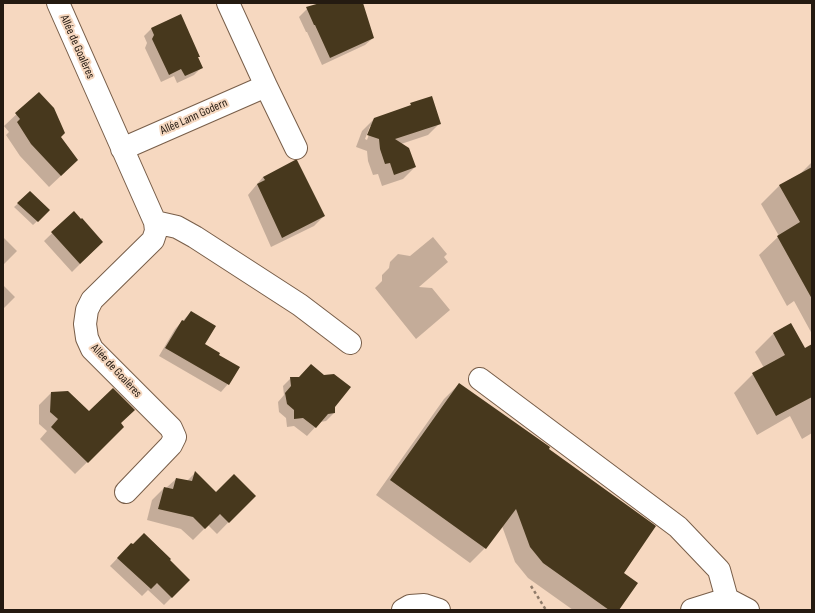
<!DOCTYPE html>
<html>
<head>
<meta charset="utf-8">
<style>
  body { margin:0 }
  #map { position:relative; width:815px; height:613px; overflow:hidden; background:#f6d8c0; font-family:"Sofia Sans Condensed",sans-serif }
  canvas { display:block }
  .frame { position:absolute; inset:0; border:4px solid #241a11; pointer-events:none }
</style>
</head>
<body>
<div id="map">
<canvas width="815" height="613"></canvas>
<div class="frame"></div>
</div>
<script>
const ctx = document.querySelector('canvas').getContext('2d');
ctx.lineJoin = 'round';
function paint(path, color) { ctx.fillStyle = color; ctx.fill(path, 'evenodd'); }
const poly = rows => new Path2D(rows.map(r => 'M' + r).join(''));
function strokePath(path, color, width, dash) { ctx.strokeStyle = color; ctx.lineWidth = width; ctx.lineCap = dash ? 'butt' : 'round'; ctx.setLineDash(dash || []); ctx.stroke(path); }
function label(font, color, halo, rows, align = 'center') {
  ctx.font = font + ' "Sofia Sans Condensed",sans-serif'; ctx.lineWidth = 4; ctx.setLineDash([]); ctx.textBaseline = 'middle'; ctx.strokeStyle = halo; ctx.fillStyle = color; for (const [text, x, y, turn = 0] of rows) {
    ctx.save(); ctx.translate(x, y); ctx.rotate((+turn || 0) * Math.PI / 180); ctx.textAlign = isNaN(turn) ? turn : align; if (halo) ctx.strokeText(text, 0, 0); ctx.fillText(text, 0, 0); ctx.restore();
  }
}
paint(poly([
  [326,3,362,3,373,38,365,45,322,65,307,32,306,32,299,17,307,9],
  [180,15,199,56,197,58,202,67,194,75,177,83,174,76,161,82,145,48,147,43,144,36,151,29],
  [39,93,60,137,65,172,49,187,20,156,6,135,9,132,4,126],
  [431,98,440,123,428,135,401,144,415,167,403,179,382,186,378,174,373,175,368,161,367,151,356,147,362,131,374,119],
  [370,126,372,126,367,140,365,139],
  [296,162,324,216,314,226,271,247,248,195,263,177],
  [812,162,812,334,794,301,787,306,759,255,779,236,761,204,780,185,800,174],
  [30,193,49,210,33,225,14,207],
  [74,212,102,242,72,272,44,241],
  [3,237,17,251,3,265],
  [433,237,447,254,444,257,448,262,419,287,432,288,450,310,416,339,375,288,382,281,382,275,389,268,390,262,398,254,410,256],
  [3,285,15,297,3,309],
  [191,312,204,344,228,384,221,392,159,356,175,329],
  [774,333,805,349,812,345,812,433,802,439,790,416,757,435,734,393,753,374,764,368,755,352],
  [291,378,334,407,334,413,326,421,320,422,307,436,294,426,287,427,286,418,279,412,278,402,284,395,283,386],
  [459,384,548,450,622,573,618,610,573,610,528,578,515,562,502,526,485,548,470,563,376,495,444,399],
  [51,393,89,412,120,424,123,427,75,474,40,439,47,431,39,424,39,405],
  [195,473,216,493,254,496,217,534,208,525,193,540,181,529,147,520,152,500,164,488,166,488,176,479,187,481],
  [131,544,169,560,189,580,164,605,148,590,142,596,110,566]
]), '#0003');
paint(poly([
  [320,3,363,3,374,38,330,58,315,25,314,25,306,7],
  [181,14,200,57,198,57,203,68,185,76,181,69,169,75,152,39,154,35,151,28],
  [39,92,54,108,65,133,61,137,78,160,61,176,31,144,17,122,20,119,15,113],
  [432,96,441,124,395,139,409,148,416,167,394,175,390,163,385,164,380,149,379,139,367,135,374,118,411,105,410,103],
  [295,160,297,160,325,216,282,238,257,184,265,180,263,177],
  [812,167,812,299,777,236,800,222,779,185],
  [30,191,50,210,38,222,17,203],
  [74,211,81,219,82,218,103,242,80,264,51,232],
  [191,311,216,326,205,344,220,353,219,355,240,367,229,385,165,348,182,320,184,321],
  [791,323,805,348,812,344,812,397,776,416,752,373,785,355,773,333],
  [311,364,324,375,334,374,351,387,335,407,335,413,328,414,316,428,303,418,294,419,294,410,287,404,285,393,291,386,290,377,299,377],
  [459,383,550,447,549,449,656,526,624,573,638,583,619,610,609,610,543,563,530,547,516,509,486,549,390,480],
  [113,388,135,410,121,423,124,427,88,463,51,427,58,419,50,412,51,392,68,391,89,411],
  [195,471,216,492,234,474,256,496,229,523,220,514,205,529,193,517,158,509,164,487,173,489,176,478,192,481],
  [144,533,171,559,170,560,190,580,172,598,157,583,151,589,117,558,131,543,133,544]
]), '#47381d');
const minor = poly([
  [58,3,155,222,156,231,153,240,92,300,87,310,85,324,87,338,92,349,171,428,175,437,171,445,126,492],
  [266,86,296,148],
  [122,149,266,86,228,3],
  [155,222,177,227,195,237,300,305,350,343],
  [480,379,678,527,719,570,727,599],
  [403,610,410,606,424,605,439,610],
  [692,610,727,599,748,610]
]);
strokePath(minor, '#785e49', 24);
strokePath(poly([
  [531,586,546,610]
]), '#8e7a69', 2.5, [3, 3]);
strokePath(minor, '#fff', 22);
label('12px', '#241a11', '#f6d8c0', [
  ["Allée de Goalères",77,47,66],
  ["Allée Lann Godern",194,117,-24],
  ["Allée de Goalères",116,371,47]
]);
</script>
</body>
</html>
